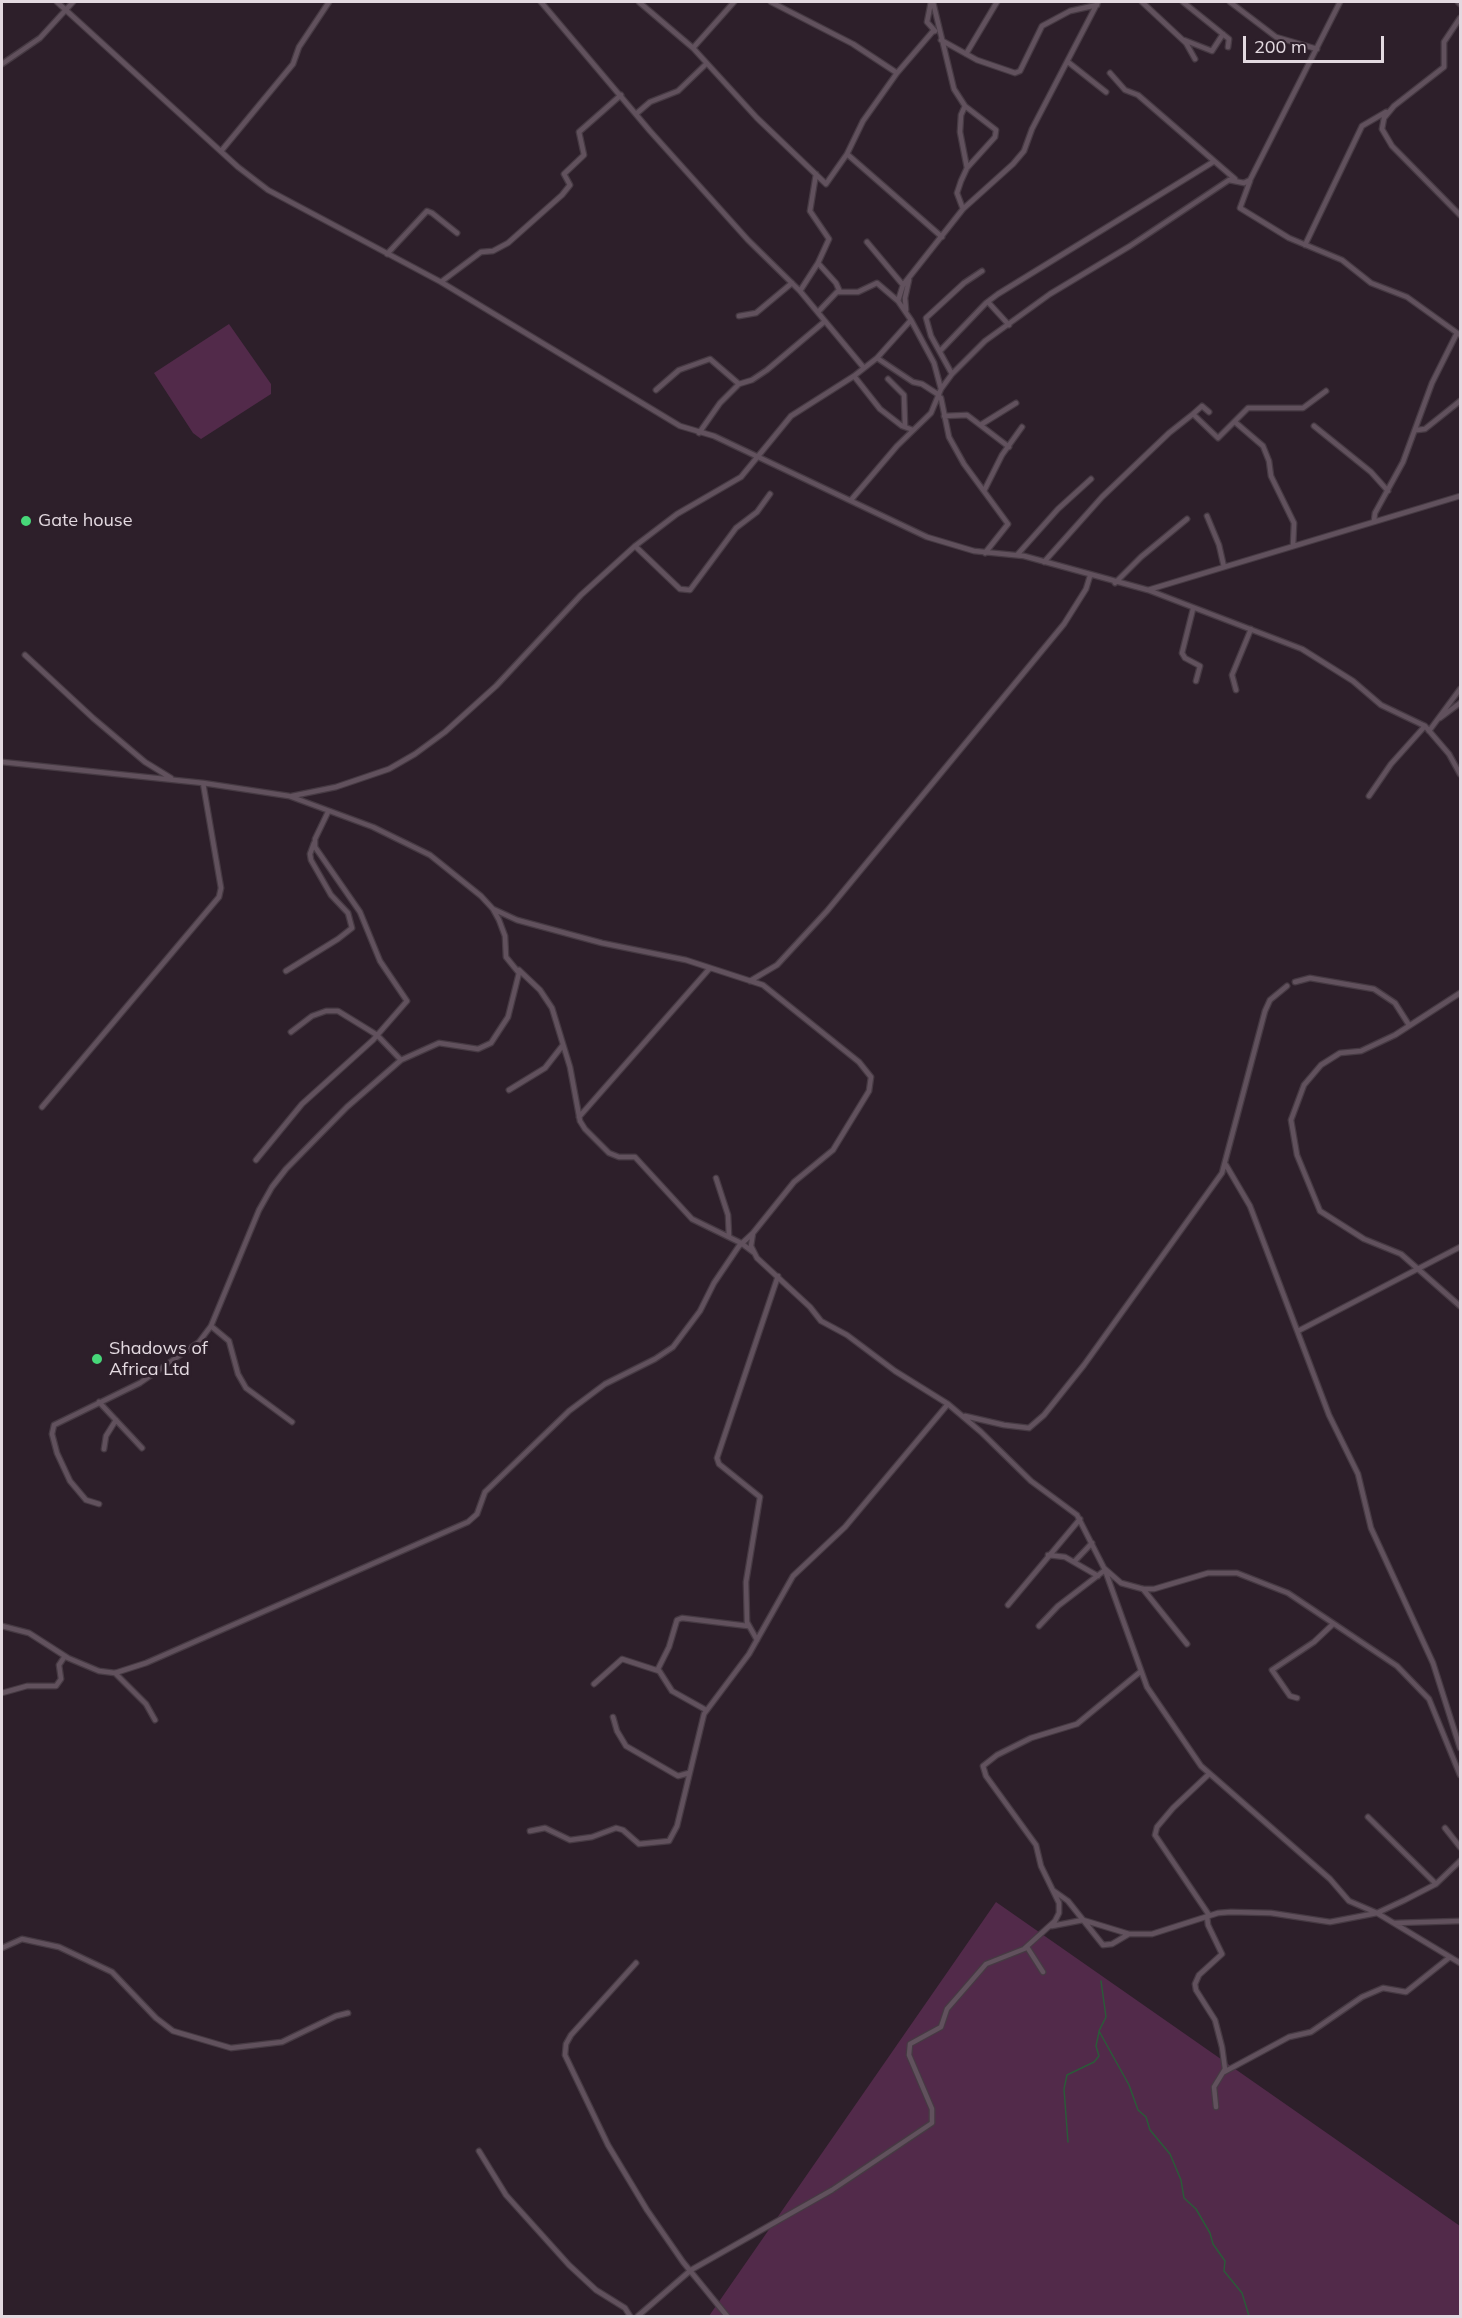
<!DOCTYPE html>
<html>
<head>
<meta charset="utf-8">
<style>
  body { margin:0 }
  #map { position:relative; width:1462px; height:2318px; overflow:hidden; background:#2d1f2a; font-family:Mulish,sans-serif }
  canvas { display:block }
  .frame { position:absolute; inset:0; border:3px solid #e3d9e0; pointer-events:none }
  .scale { position:absolute; left:1243px; top:36px; width:141px; height:27px; box-sizing:border-box; border:3px solid #e3d9e0; border-top:0; padding-left:8px; font-size:18px; line-height:21px; white-space:nowrap; color:#e3d9e0; -webkit-text-stroke:4px #2d1f2a; paint-order:stroke }
</style>
</head>
<body>
<div id="map">
<canvas width="1462" height="2318"></canvas>
<div class="frame"></div>
<div class="scale">200 m</div>
</div>
<script>
const ctx = document.querySelector('canvas').getContext('2d');
ctx.lineJoin = 'round';
function paint(path, color) { ctx.fillStyle = color; ctx.fill(path, 'evenodd'); }
const poly = rows => new Path2D(rows.map(r => 'M' + r).join(''));
function strokePath(path, color, width, dash) { ctx.strokeStyle = color; ctx.lineWidth = width; ctx.lineCap = dash ? 'butt' : 'round'; ctx.setLineDash(dash || []); ctx.stroke(path); }
function label(font, color, halo, rows, align = 'center') {
  ctx.font = font + ' Mulish,sans-serif'; ctx.lineWidth = 6; ctx.setLineDash([]); ctx.textBaseline = 'middle'; ctx.strokeStyle = halo; ctx.fillStyle = color; for (const [text, x, y, turn = 0] of rows) {
    ctx.save(); ctx.translate(x, y); ctx.rotate((+turn || 0) * Math.PI / 180); ctx.textAlign = isNaN(turn) ? turn : align; if (halo) ctx.strokeText(text, 0, 0); ctx.fillText(text, 0, 0); ctx.restore();
  }
}
paint(poly([
  [229,324,271,384,271,394,201,439,193,433,154,373],
  [996,1902,1460,2226,1460,2316,709,2316]
]), '#522a4a');
strokePath(poly([
  [1101,1981,1106,2017,1099,2031,1129,2085,1138,2110,1146,2117,1150,2130,1170,2154,1181,2180,1184,2198,1196,2209,1210,2233,1213,2244,1225,2261,1224,2271,1242,2293,1249,2316],
  [1068,2142,1064,2089,1067,2075,1094,2062,1099,2056,1096,2046,1099,2032]
]), '#2b5a39', 1.5);
const minor = poly([
  [57,2,238,167,268,190,441,282,680,426,714,436,927,537,974,551,1024,556,1148,590,1302,649,1353,681,1381,705,1425,726,1449,754,1460,774],
  [541,2,650,131,748,240,800,291,864,368],
  [639,2,693,48,757,118,826,184,847,154,863,121,897,73,934,30],
  [771,2,853,44,897,73],
  [931,2,927,22,935,31],
  [933,2,954,89,965,106,996,130,995,137,967,168,961,181,957,193,963,209],
  [1142,2,1186,43,1195,59],
  [1183,2,1229,39,1228,47],
  [1230,2,1276,37,1317,49],
  [1458,2,1460,4],
  [1460,18,1444,42,1444,67,1394,106,1384,118,1382,129,1392,146,1460,215],
  [941,40,977,60,1015,73,1020,71,1042,26,1070,11,1097,5],
  [1184,40,1212,51,1223,34],
  [693,48,734,2],
  [966,54,997,2],
  [1068,62,1106,92],
  [2,64,40,38,73,2],
  [1110,73,1125,90,1138,95,1235,179],
  [965,106,961,115,960,132,967,168],
  [636,114,650,102,678,91,705,65],
  [222,150,293,64,299,47,329,2],
  [847,154,942,237],
  [816,174,810,211,829,239,818,263,836,283,840,292],
  [1250,181,1240,208,1289,238,1342,260,1371,283,1407,297,1460,335],
  [867,242,903,285],
  [1305,245,1362,126,1386,112],
  [387,254,427,211,432,213,457,233],
  [441,282,481,252,493,251,508,243,562,195,570,185,564,174,584,155,579,132,621,95],
  [800,291,818,263],
  [988,302,1009,325],
  [906,310,905,298,909,280],
  [818,312,837,292,858,292,877,283,898,301],
  [739,316,756,313,792,283],
  [911,320,934,363,941,389],
  [941,350,986,303,998,294,1213,162],
  [877,358,913,382,922,384,939,395],
  [952,374,931,336,926,318,964,283,982,271],
  [854,376,880,409,902,426,913,430],
  [888,379,904,395,905,426],
  [656,390,679,370,710,359,739,384],
  [941,398,949,437,964,464,1008,524,985,553],
  [1193,414,1202,406,1209,412],
  [944,416,967,415,1009,447],
  [1235,422,1263,446,1269,461,1271,476,1294,523,1293,546],
  [982,424,1016,403],
  [1314,426,1371,472,1388,491],
  [1417,430,1425,429,1460,401],
  [699,433,720,403,739,384,752,380,767,370,824,322],
  [984,491,1002,455,1022,427],
  [851,500,897,446,931,413,941,389,952,374,985,341,1050,294,1130,246,1229,180,1244,183,1250,180,1340,2],
  [1207,516,1219,545,1224,567],
  [1374,521,1375,513,1403,462,1432,383,1457,333],
  [635,546,680,589,690,590,736,528,757,512,770,494],
  [1017,555,1058,509,1091,479],
  [1044,562,1102,497,1169,433,1193,414,1218,438,1248,408,1303,408,1326,391],
  [1115,583,1141,557,1187,519],
  [1148,590,1460,496],
  [1193,609,1182,653,1185,658,1200,666,1196,681],
  [25,655,93,718,145,762,171,778],
  [1236,690,1232,675,1251,629],
  [1440,718,1460,703],
  [1429,731,1460,689],
  [2,762,203,783,289,796,373,827,430,855,481,896,493,909,499,920,505,936,506,957,519,973,508,1017,491,1043,478,1049,439,1043,401,1060,347,1107,286,1169,272,1187,259,1210,211,1326,199,1342,140,1383,54,1425,52,1434,57,1453,70,1481,86,1500,99,1504],
  [292,796,336,787,389,769,415,754,445,732,496,686,581,595,635,546,677,514,741,477,791,416,854,376,877,358,911,320,898,301,903,285,963,209,1013,164,1024,151,1032,129,1098,2],
  [1369,796,1391,764,1425,726],
  [493,909,517,920,602,943,686,960,763,985,859,1062,871,1077,869,1091,833,1150,794,1182,753,1233,751,1246,757,1258,810,1307,821,1321,847,1335,895,1371,948,1404,981,1432,1031,1481,1077,1515,1104,1568,1121,1583,1143,1589,1154,1589,1208,1573,1237,1573,1288,1593,1397,1666,1429,1699,1460,1775],
  [519,970,540,990,552,1008,570,1067,580,1121,585,1129,609,1153,619,1157,635,1157,692,1219,741,1243,753,1252],
  [286,971,338,939,352,928,348,913,331,895,311,860,310,854,314,843],
  [750,981,777,965,827,911,1064,624,1086,589,1090,576],
  [1295,982,1310,978,1374,989,1395,1003,1409,1025],
  [1460,993,1395,1035,1361,1051,1340,1053,1321,1065,1304,1085,1291,1120,1297,1155,1320,1211,1364,1239,1401,1254,1460,1306],
  [291,1032,312,1016,326,1011,338,1011,377,1035,401,1060],
  [509,1090,545,1068,563,1045],
  [42,1107,219,897,221,888,203,783],
  [579,1117,710,968],
  [256,1160,302,1104,373,1040,407,1001,380,961,360,912,315,847,315,839,328,812],
  [1226,1165,1250,1206,1329,1415,1358,1474,1371,1528,1433,1663,1460,1748],
  [716,1178,728,1215,729,1236],
  [211,1326,229,1341,238,1374,246,1388,292,1422],
  [1298,1331,1460,1247],
  [99,1402,142,1448],
  [965,1416,1004,1425,1029,1428,1044,1415,1084,1365,1222,1173,1265,1011,1270,1000,1287,986],
  [104,1449,106,1436,116,1420],
  [1048,1555,1065,1557,1098,1576],
  [1074,1562,1092,1543],
  [1105,1570,1147,1687,1201,1766,1330,1879,1349,1901,1377,1913,1460,1963],
  [1143,1589,1187,1644],
  [1008,1605,1080,1519],
  [2,1626,29,1633,68,1658,99,1671,115,1673,146,1663,468,1522,477,1514,485,1492,569,1411,605,1384,655,1359,673,1347,700,1311,714,1283,739,1246,753,1233],
  [1039,1626,1058,1606,1105,1570],
  [757,1640,747,1622,746,1582,760,1497,719,1464,717,1458,778,1276],
  [115,1673,146,1704,155,1720],
  [594,1684,622,1659,659,1671],
  [2,1693,27,1686,56,1686,61,1679,59,1665,65,1656],
  [1297,1698,1290,1696,1272,1670,1314,1642,1332,1625],
  [706,1710,672,1691,658,1669,669,1647,677,1620,682,1618,748,1626],
  [613,1717,617,1731,626,1746,678,1776,689,1773],
  [1209,1774,1173,1808,1157,1827,1155,1835,1209,1915],
  [1368,1817,1436,1884],
  [1445,1828,1460,1847],
  [530,1831,545,1828,570,1840,592,1837,616,1828,623,1830,639,1844,669,1841,677,1826,704,1714,749,1654,793,1576,845,1527,948,1404],
  [1054,1891,1068,1901,1103,1945,1112,1944,1129,1934],
  [1207,1916,1208,1925,1222,1954,1199,1975,1195,1984,1196,1990,1215,2020,1222,2047,1225,2069,1214,2087,1216,2107],
  [1395,1923,1460,1921],
  [1052,1926,1083,1920,1129,1934,1152,1934,1218,1913,1231,1912,1271,1913,1330,1922,1377,1913,1405,1900,1436,1884,1460,1861],
  [1027,1947,1043,1972],
  [2,1948,22,1939,59,1947,112,1972,156,2018,173,2031,231,2048,282,2042,336,2016,348,2013],
  [636,1963,571,2035,566,2044,565,2055,608,2145,647,2210,683,2262,727,2316],
  [1224,2072,1289,2037,1311,2032,1362,1997,1383,1988,1406,1992,1450,1957],
  [479,2151,506,2195,569,2265,596,2290,625,2308,630,2316],
  [638,2316,691,2270,832,2190,932,2123,932,2109,909,2055,910,2044,941,2027,947,2009,986,1964,1024,1949,1055,1921,1059,1913,1059,1903,1041,1866,1036,1845,986,1776,983,1766,997,1755,1031,1738,1077,1724,1140,1672]
]);
strokePath(minor, '#463a43', 7);
strokePath(minor, '#61515d', 4.5);
for (const [x, y, r, color] of [
  [26,521,6,"#47d779"],
  [97,1359,6,"#47d779"]
]) { const dot = new Path2D(); dot.arc(x, y, r, 0, 2 * Math.PI); ctx.fillStyle = color; ctx.fill(dot); strokePath(dot, '#2d1f2a', 2); }
label('18px', '#e3d9e0', '#2d1f2a', [
  ["Gate house",38,521],
  ["Shadows of",109,1349],
  ["Africa Ltd",109,1370]
], 'left');
</script>
</body>
</html>
